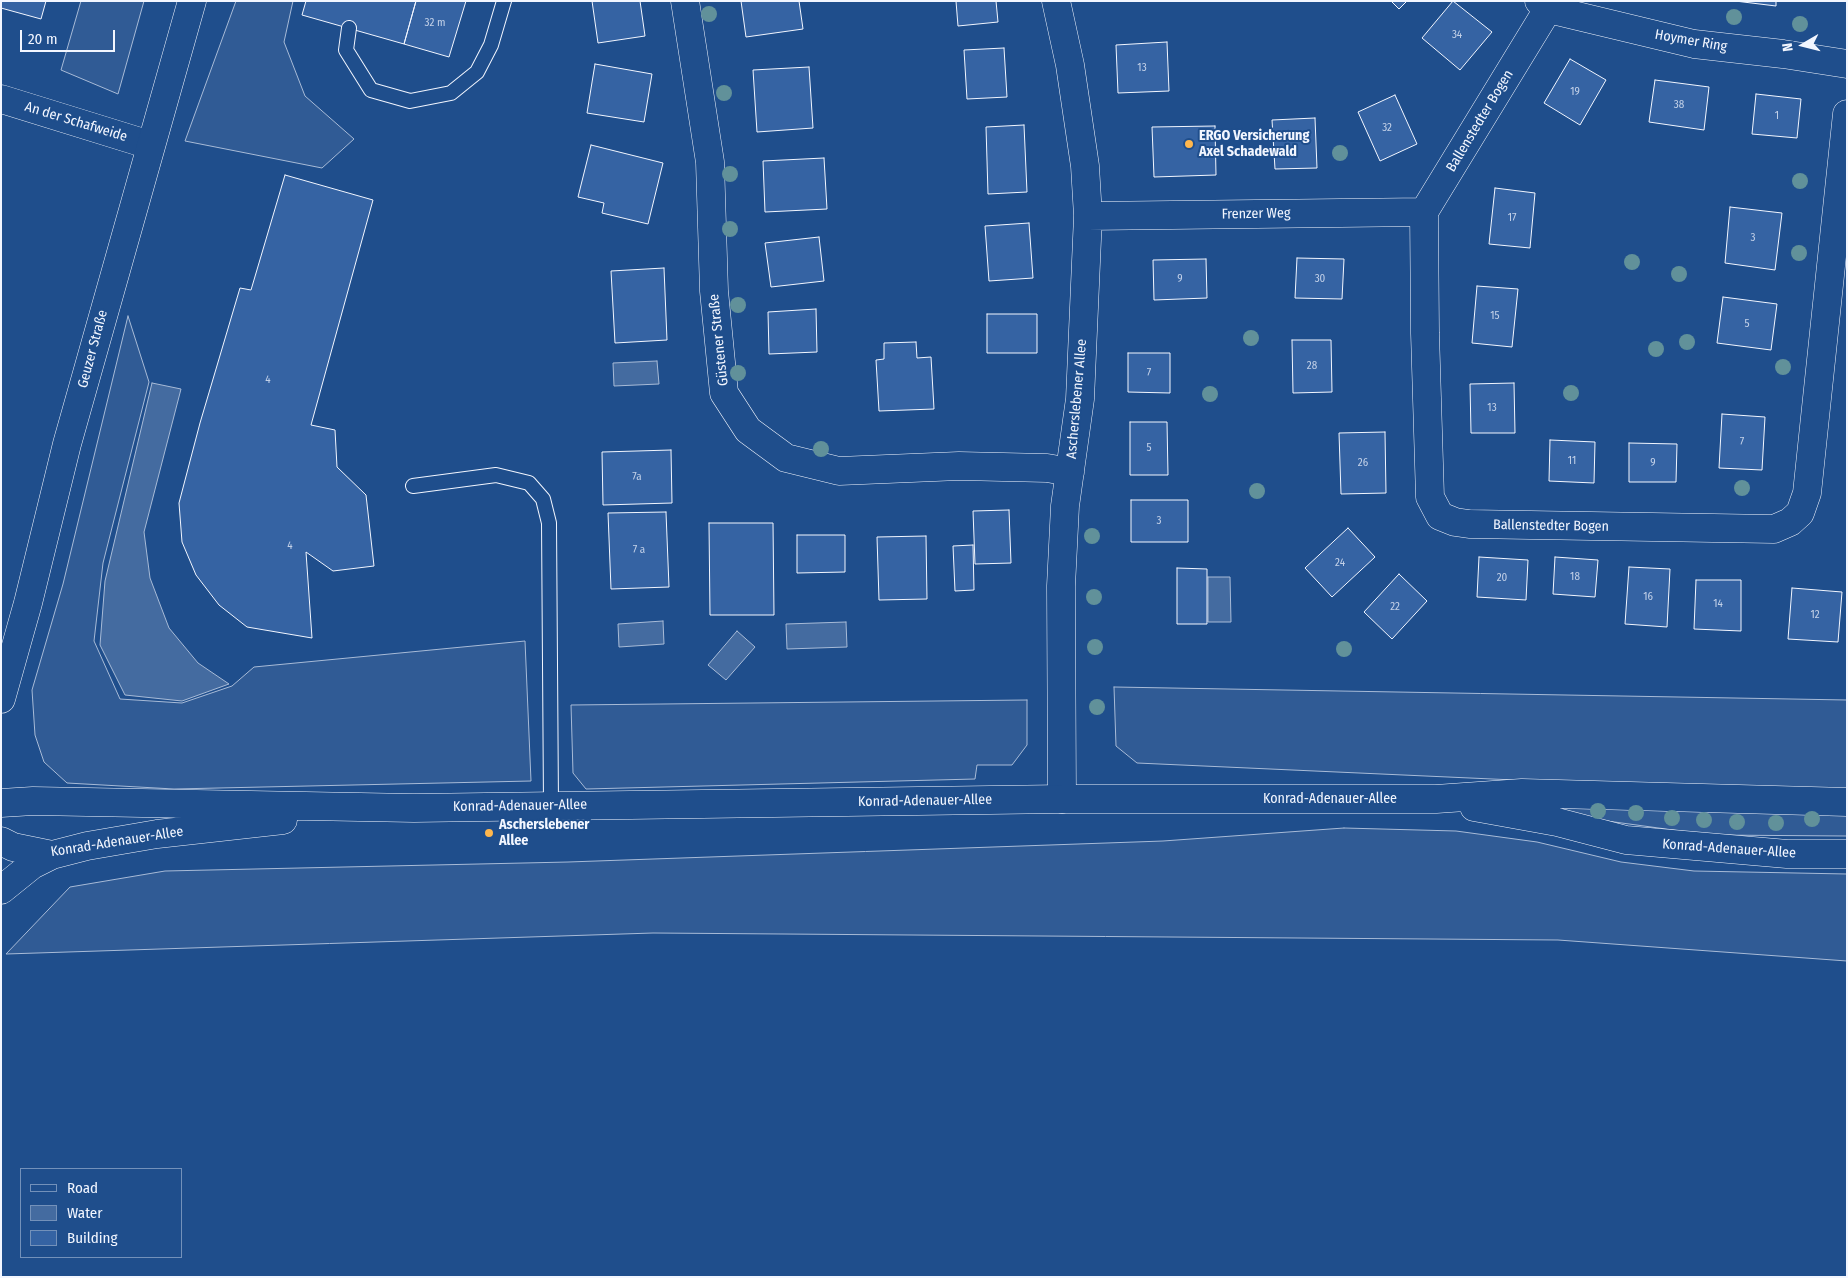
<!DOCTYPE html>
<html>
<head>
<meta charset="utf-8">
<style>
  body { margin:0 }
  #map { position:relative; width:1848px; height:1278px; overflow:hidden; background:#1f4e8c; font-family:"Fira Sans Condensed",sans-serif }
  canvas { display:block }
  .frame { position:absolute; inset:0; border:2px solid #f2f6ff; pointer-events:none }
  .legend { position:absolute; left:20px; top:1168px; width:162px; height:90px; box-sizing:border-box; background:#1f4e8c; border:1px solid #7391ba; margin:0; padding:6px 9px; list-style:none; font-size:15px; color:#f2f6ff }
  .legend li { display:flex; align-items:center; gap:10px; height:25px }
  .legend b { width:25px; border:1px solid #7391ba }
  .north { position:absolute; left:1778px; top:20px; width:50px; height:50px; -webkit-text-stroke:4px #1f4e8c; paint-order:stroke; rotate:262deg; font-size:14px; font-weight:700; line-height:20px; text-align:center; color:#f2f6ff }
  .north::after { content:''; display:block; margin:auto; width:18px; height:22px; background:#f2f6ff; clip-path:polygon(50% 0,100% 100%,50% 72%,0 100%) }
  .scale { position:absolute; left:20px; top:30px; width:95px; height:22px; box-sizing:border-box; border:2px solid #f2f6ff; border-top:0; padding-left:6px; font-size:15px; line-height:18px; white-space:nowrap; color:#f2f6ff; -webkit-text-stroke:4px #1f4e8c; paint-order:stroke }
</style>
</head>
<body>
<div id="map">
<canvas width="1848" height="1278"></canvas>
<div class="frame"></div>
<ul class="legend">
<li><b style="height:6px;background:#1f4e8c"></b>Road</li>
<li><b style="height:14px;background:#446ba0"></b>Water</li>
<li><b style="height:14px;background:#3563a3"></b>Building</li>
</ul>
<div class="north">N</div>
<div class="scale">20 m</div>
</div>
<script>
const ctx = document.querySelector('canvas').getContext('2d');
ctx.lineJoin = 'round';
function paint(path, color) { ctx.fillStyle = color; ctx.fill(path, 'evenodd'); }
const poly = rows => new Path2D(rows.map(r => 'M' + r).join(''));
function strokePath(path, color, width, dash) { ctx.strokeStyle = color; ctx.lineWidth = width; ctx.lineCap = dash ? 'butt' : 'round'; ctx.setLineDash(dash || []); ctx.stroke(path); }
function label(font, color, halo, rows, align = 'center') {
  ctx.font = font + ' "Fira Sans Condensed",sans-serif'; ctx.lineWidth = 4; ctx.setLineDash([]); ctx.textBaseline = 'middle'; ctx.strokeStyle = halo; ctx.fillStyle = color; for (const [text, x, y, turn = 0] of rows) {
    ctx.save(); ctx.translate(x, y); ctx.rotate((+turn || 0) * Math.PI / 180); ctx.textAlign = isNaN(turn) ? turn : align; if (halo) ctx.strokeText(text, 0, 0); ctx.fillText(text, 0, 0); ctx.restore();
  }
}
const built = poly([
  [81,1,144,1,118,94,61,70,81,1],
  [236,1,293,1,284,42,305,96,354,139,322,168,185,141,236,1],
  [128,316,149,382,103,563,94,641,120,699,182,703,232,686,254,667,525,641,531,781,174,789,67,783,44,762,35,735,32,690,63,584,128,316],
  [1114,687,1847,700,1847,795,1137,763,1116,746,1114,687],
  [1027,700,1027,745,1012,765,977,765,975,779,586,789,573,773,571,705,1027,700],
  [1525,801,1847,810,1847,836,1710,835,1563,815,1525,801],
  [1344,828,1456,831,1537,842,1621,862,1694,871,1847,874,1847,961,1558,940,653,933,6,954,70,887,165,871,568,862,1163,841,1344,828]
]);
paint(built, '#305b95');
strokePath(built, '#a8bbd7', 1);
const water = poly([
  [657,361,659,384,614,386,613,363,657,361],
  [152,383,181,389,144,532,150,578,169,628,198,663,229,684,182,701,125,695,100,645,105,581,152,383],
  [1208,577,1230,577,1231,622,1208,622,1208,577],
  [663,621,664,644,619,647,618,624,663,621],
  [846,622,847,647,787,649,786,624,846,622],
  [737,631,755,647,726,680,708,665,737,631]
]);
paint(water, '#446ba0');
strokePath(water, '#a8bbd7', 1);
const building = poly([
  [1,1,46,1,41,19,1,8,1,1],
  [306,1,416,1,404,44,302,15,306,1],
  [416,1,466,1,449,57,404,44,416,1],
  [592,1,640,1,645,36,598,43,592,1],
  [741,1,799,1,803,29,746,37,741,1],
  [956,1,996,1,998,22,958,26,956,1],
  [1391,1,1407,1,1399,9,1391,1],
  [1453,1,1492,32,1460,70,1422,38,1453,1],
  [1735,1,1776,1,1776,6,1735,1],
  [1167,42,1169,91,1118,93,1116,45,1167,42],
  [1004,48,1007,97,967,99,964,50,1004,48],
  [1570,59,1606,80,1580,125,1544,103,1570,59],
  [595,64,652,74,644,122,587,113,595,64],
  [809,67,813,128,757,132,753,70,809,67],
  [1655,80,1709,87,1704,130,1649,122,1655,80],
  [1756,94,1801,99,1797,138,1752,134,1756,94],
  [1395,95,1417,144,1380,161,1358,112,1395,95],
  [1315,118,1317,168,1275,169,1272,120,1315,118],
  [1024,125,1027,192,988,194,986,127,1024,125],
  [1215,126,1216,175,1154,177,1152,127,1215,126],
  [591,145,663,163,648,224,602,213,604,203,578,197,591,145],
  [824,158,827,209,765,212,763,161,824,158],
  [285,175,373,200,311,425,335,430,337,467,366,495,374,566,333,571,306,552,312,638,247,627,219,605,196,575,182,542,179,503,200,423,240,288,251,290,285,175],
  [1495,188,1535,193,1530,248,1489,244,1495,188],
  [1730,207,1782,213,1775,270,1725,263,1730,207],
  [1029,223,1033,278,989,281,985,226,1029,223],
  [819,237,824,281,771,287,765,243,819,237],
  [1297,258,1344,259,1342,299,1295,298,1297,258],
  [1206,259,1207,298,1154,300,1153,260,1206,259],
  [664,268,667,340,615,343,611,271,664,268],
  [1477,286,1518,289,1512,347,1472,343,1477,286],
  [1723,297,1777,304,1771,350,1717,343,1723,297],
  [816,309,817,352,769,354,768,312,816,309],
  [987,314,1037,314,1037,353,987,353,987,314],
  [1292,340,1331,340,1332,392,1293,393,1292,340],
  [916,342,917,358,931,357,934,409,879,411,876,360,884,359,884,343,916,342],
  [1128,353,1170,353,1170,393,1128,392,1128,353],
  [1514,383,1515,433,1471,433,1470,384,1514,383],
  [1722,414,1765,417,1762,470,1719,468,1722,414],
  [1130,422,1167,422,1168,475,1130,475,1130,422],
  [1385,432,1386,493,1341,494,1339,433,1385,432],
  [1550,440,1595,442,1594,483,1549,481,1550,440],
  [1629,443,1677,444,1676,482,1629,482,1629,443],
  [671,450,672,503,603,505,602,452,671,450],
  [1131,500,1188,500,1188,542,1131,542,1131,500],
  [1009,510,1011,563,975,564,973,511,1009,510],
  [666,512,669,587,611,589,608,513,666,512],
  [709,523,773,523,774,615,710,615,709,523],
  [1348,528,1375,557,1332,597,1305,568,1348,528],
  [797,535,845,535,845,572,797,573,797,535],
  [926,536,927,599,879,600,877,537,926,536],
  [973,545,974,590,955,591,953,546,973,545],
  [1479,557,1528,560,1526,600,1477,597,1479,557],
  [1555,557,1598,560,1595,597,1553,594,1555,557],
  [1629,567,1670,569,1667,627,1625,624,1629,567],
  [1177,568,1207,569,1207,624,1177,624,1177,568],
  [1399,574,1427,601,1392,639,1364,612,1399,574],
  [1696,580,1741,580,1741,631,1694,629,1696,580],
  [1792,588,1842,592,1838,642,1788,639,1792,588]
]);
paint(building, '#3563a3');
strokePath(building, '#f2f6ff', 1);
const service = poly([
  [349,28,346,50,371,90,410,101,451,93,477,72,491,45,504,1],
  [413,486,496,475,529,483,543,499,549,523,551,805]
]);
const minor = poly([
  [685,1,710,162,714,291,724,393,748,430,786,458,839,471,959,466,1047,468,1070,472],
  [1056,1,1070,65,1085,166,1088,216,1080,399,1065,506,1061,586,1062,799],
  [1539,1,1548,9,1694,44,1783,54,1847,64],
  [1548,9,1424,212,1425,333,1430,497,1440,516,1455,522,1469,524,1774,529,1790,522,1800,513,1807,493,1847,114],
  [1,99,150,145],
  [1088,216,1424,212]
]);
const secondary = poly([
  [1,699,28,603,67,444,192,1],
  [1,803,33,801,414,808,1062,799,1436,799,1522,793,1847,802],
  [1474,807,1557,822,1626,840,1787,854,1847,854],
  [1,841,13,847,52,855,87,846,157,834,283,820],
  [1,890,32,865,52,855]
]);
strokePath(service, '#f2f6ff', 16);
strokePath(minor, '#f2f6ff', 29);
strokePath(secondary, '#f2f6ff', 29);
strokePath(service, '#1f4e8c', 14);
strokePath(minor, '#1f4e8c', 28);
strokePath(secondary, '#1f4e8c', 28);
ctx.fillStyle = '#61919a';
for (const [x, y] of [
  [709,14],
  [1734,17],
  [1800,24],
  [724,93],
  [1340,153],
  [730,174],
  [1800,181],
  [730,229],
  [1799,253],
  [1632,262],
  [1679,274],
  [738,305],
  [1251,338],
  [1687,342],
  [1656,349],
  [1783,367],
  [738,373],
  [1571,393],
  [1210,394],
  [821,449],
  [1742,488],
  [1257,491],
  [1092,536],
  [1094,597],
  [1095,647],
  [1344,649],
  [1097,707],
  [1598,811],
  [1636,813],
  [1672,818],
  [1812,819],
  [1704,820],
  [1737,822],
  [1776,823]
]) { ctx.beginPath(); ctx.arc(x, y, 8, 0, 2 * Math.PI); ctx.fill(); }
for (const [x, y, r, color] of [
  [1189,144,5,"#ffb74d"],
  [489,833,5,"#ffb74d"]
]) { const dot = new Path2D(); dot.arc(x, y, r, 0, 2 * Math.PI); ctx.fillStyle = color; ctx.fill(dot); strokePath(dot, '#1f4e8c', 2); }
label('11px', '#c3d1e8', null, [
  ["32 m",435,23],
  ["34",1457,35],
  ["13",1142,68],
  ["19",1575,92],
  ["38",1679,105],
  ["1",1777,116],
  ["32",1387,128],
  ["17",1512,218],
  ["3",1753,238],
  ["9",1180,279],
  ["30",1320,279],
  ["15",1495,316],
  ["5",1747,324],
  ["28",1312,366],
  ["7",1149,373],
  ["4",268,380],
  ["13",1492,408],
  ["7",1742,442],
  ["5",1149,448],
  ["11",1572,461],
  ["26",1363,463],
  ["9",1653,463],
  ["7a",637,477],
  ["3",1159,521],
  ["4",290,546],
  ["7 a",639,550],
  ["24",1340,563],
  ["18",1575,577],
  ["20",1502,578],
  ["16",1648,597],
  ["14",1718,604],
  ["22",1395,607],
  ["12",1815,615]
]);
label('14px', '#f2f6ff', '#1f4e8c', [
  ["Hoymer Ring",1691,41,10],
  ["Ballenstedter Bogen",1480,121,-59],
  ["An der Schafweide",76,122,17],
  ["Frenzer Weg",1256,214,-1],
  ["Güstener Straße",719,340,-96],
  ["Geuzer Straße",93,349,-75],
  ["Ascherslebener Allee",1077,399,-85],
  ["Ballenstedter Bogen",1551,526,1],
  ["Konrad-Adenauer-Allee",1330,799],
  ["Konrad-Adenauer-Allee",925,801,-1],
  ["Konrad-Adenauer-Allee",520,806,-1],
  ["Konrad-Adenauer-Allee",117,842,-9],
  ["Konrad-Adenauer-Allee",1729,849,4]
]);
label('bold 14px', '#f2f6ff', '#1f4e8c', [
  ["ERGO Versicherung",1199,136],
  ["Axel Schadewald",1199,152],
  ["Ascherslebener",499,825],
  ["Allee",499,841]
], 'left');
</script>
</body>
</html>
